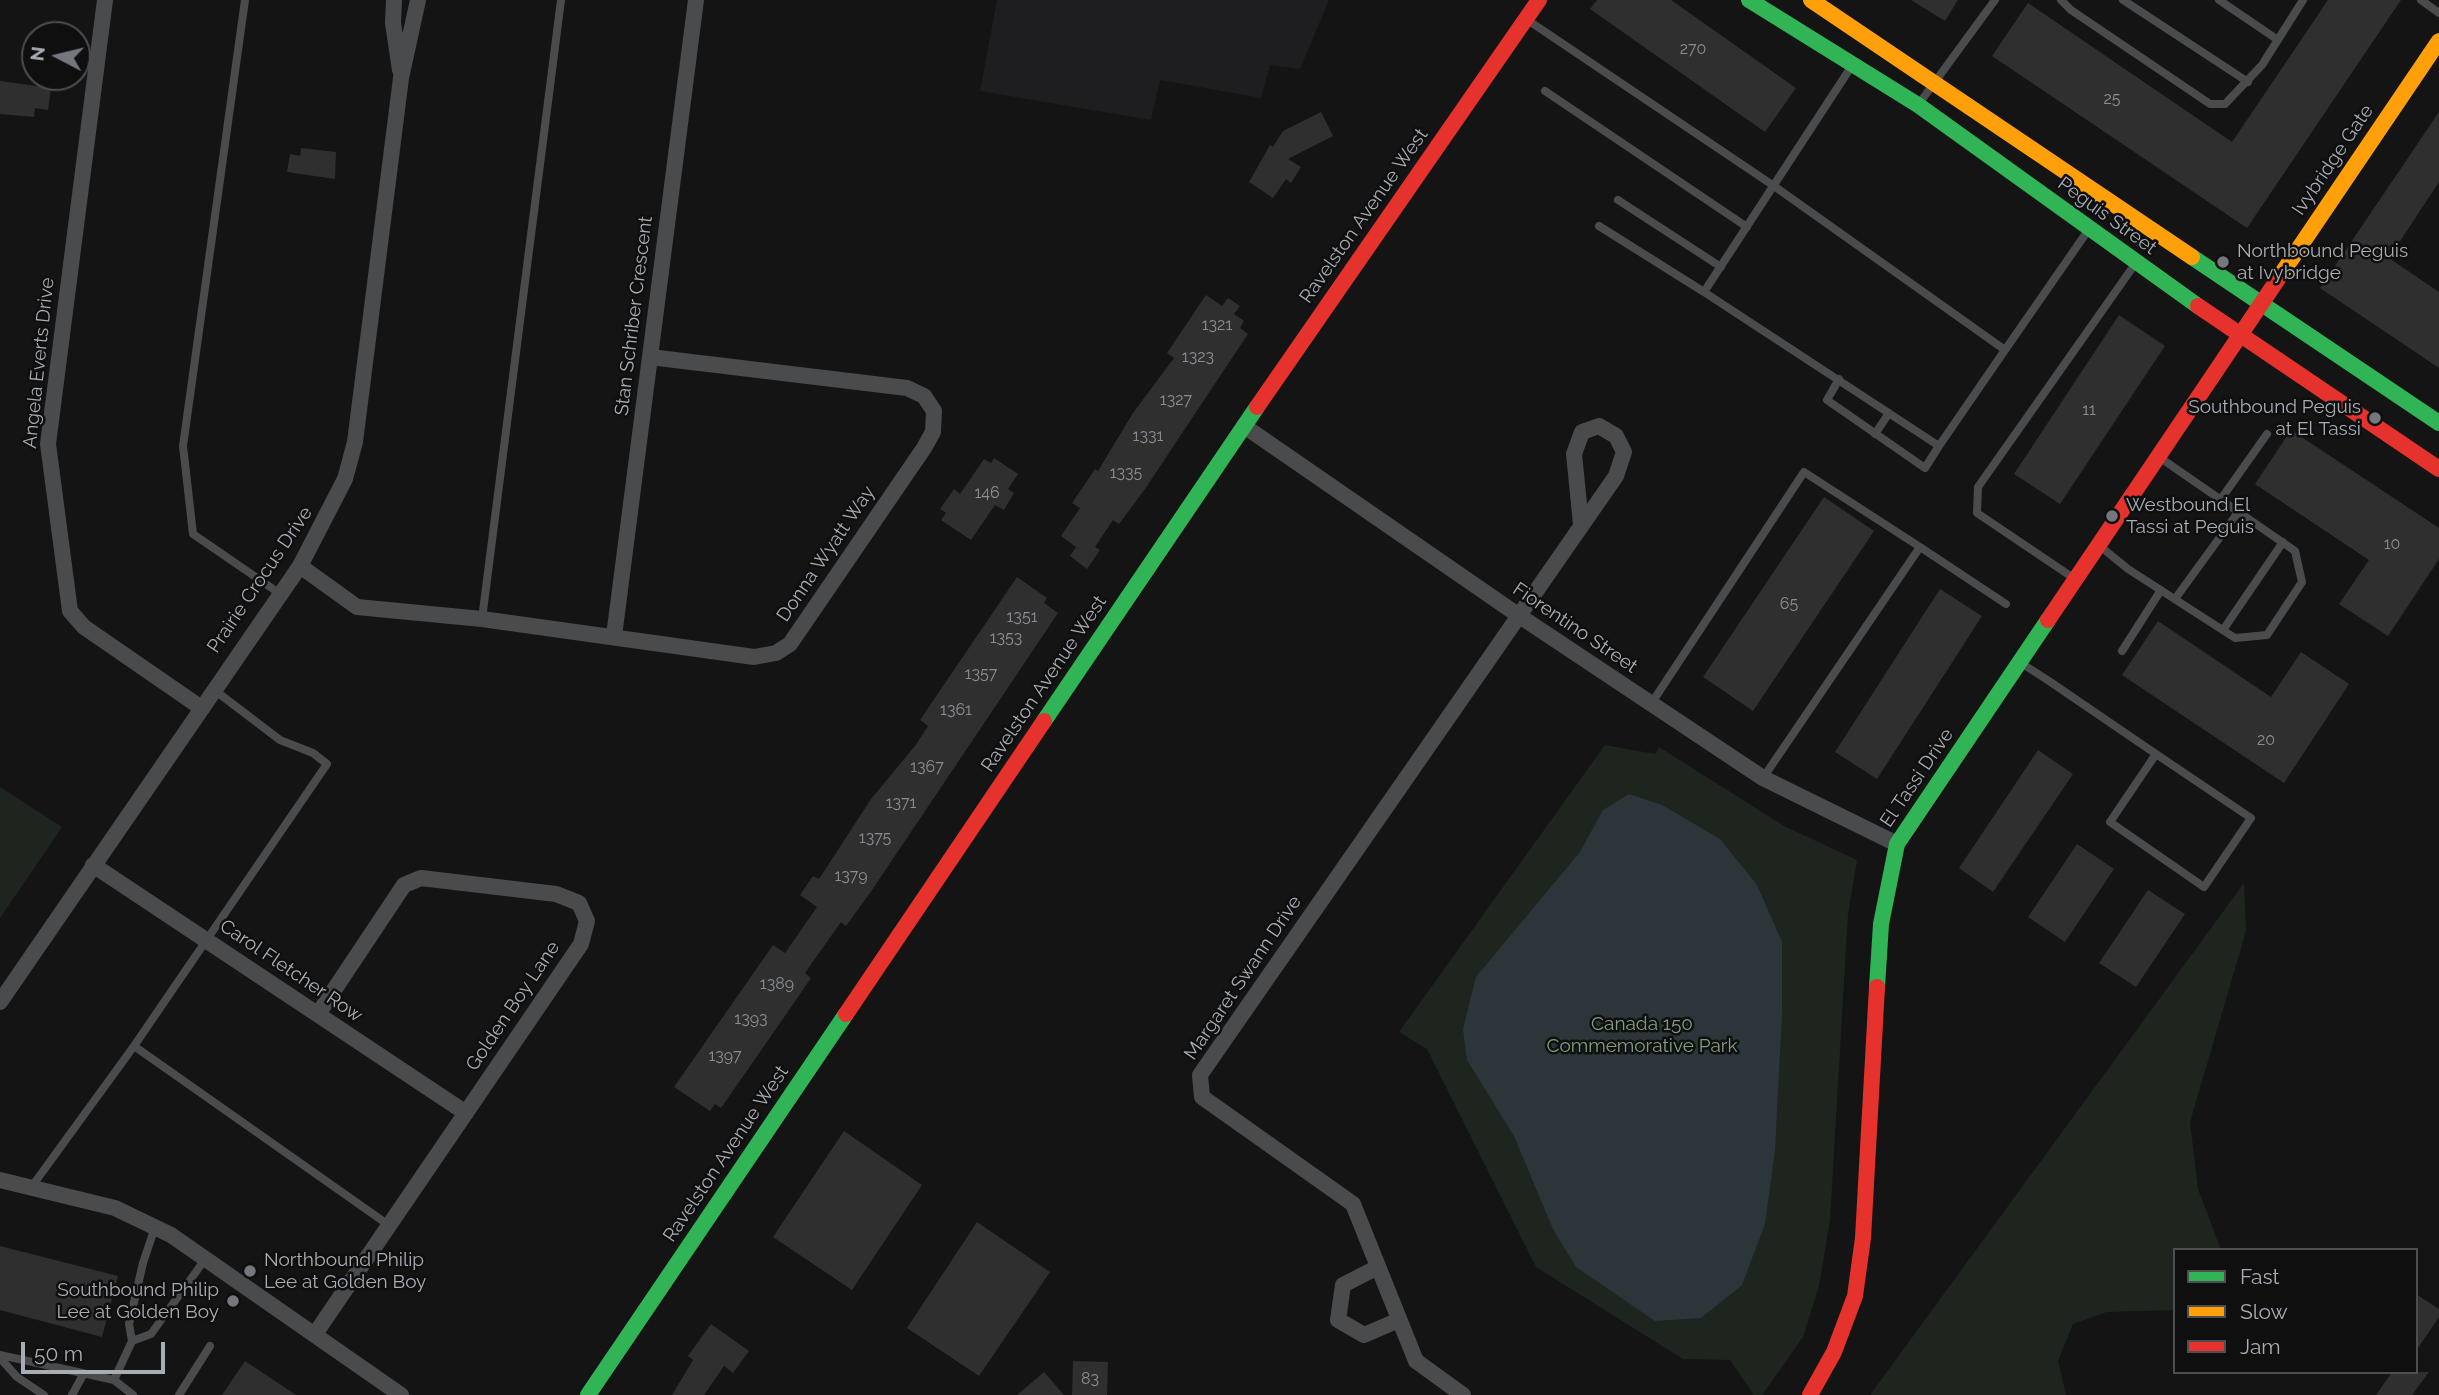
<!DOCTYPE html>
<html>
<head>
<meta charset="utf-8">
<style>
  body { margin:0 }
  #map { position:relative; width:2439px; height:1395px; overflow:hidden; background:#141415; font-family:Raleway,sans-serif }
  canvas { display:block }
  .legend { position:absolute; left:2173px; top:1248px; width:245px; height:126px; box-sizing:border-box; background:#0f0f10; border:2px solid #4c4e52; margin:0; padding:9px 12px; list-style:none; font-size:21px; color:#a7adb4 }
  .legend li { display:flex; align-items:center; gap:14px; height:35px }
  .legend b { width:35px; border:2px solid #4c4e52 }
  .north { position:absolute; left:21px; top:21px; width:70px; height:70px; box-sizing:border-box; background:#0f0f10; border:2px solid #4c4e52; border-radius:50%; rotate:277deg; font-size:19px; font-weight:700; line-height:28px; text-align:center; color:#a7adb4 }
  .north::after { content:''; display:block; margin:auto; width:24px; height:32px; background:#74777c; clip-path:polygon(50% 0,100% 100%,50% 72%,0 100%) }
  .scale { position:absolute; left:21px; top:1342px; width:144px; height:32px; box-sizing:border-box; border:4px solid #a7adb4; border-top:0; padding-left:9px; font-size:21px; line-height:24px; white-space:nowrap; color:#a7adb4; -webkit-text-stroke:5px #0f0f10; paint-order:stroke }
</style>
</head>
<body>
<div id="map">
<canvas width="2439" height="1395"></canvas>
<ul class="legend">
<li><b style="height:9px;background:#30b455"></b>Fast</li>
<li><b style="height:9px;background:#ff9f0a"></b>Slow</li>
<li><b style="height:9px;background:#e5322d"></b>Jam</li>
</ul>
<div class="north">N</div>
<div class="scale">50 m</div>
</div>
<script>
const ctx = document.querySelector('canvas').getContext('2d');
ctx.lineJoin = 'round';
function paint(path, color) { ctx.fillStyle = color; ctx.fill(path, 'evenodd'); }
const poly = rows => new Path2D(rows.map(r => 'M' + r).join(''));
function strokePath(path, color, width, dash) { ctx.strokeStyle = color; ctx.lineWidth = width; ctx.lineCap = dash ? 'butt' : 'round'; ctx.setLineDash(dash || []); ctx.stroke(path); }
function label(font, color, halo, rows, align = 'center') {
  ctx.font = font + ' Raleway,sans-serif'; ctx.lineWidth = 5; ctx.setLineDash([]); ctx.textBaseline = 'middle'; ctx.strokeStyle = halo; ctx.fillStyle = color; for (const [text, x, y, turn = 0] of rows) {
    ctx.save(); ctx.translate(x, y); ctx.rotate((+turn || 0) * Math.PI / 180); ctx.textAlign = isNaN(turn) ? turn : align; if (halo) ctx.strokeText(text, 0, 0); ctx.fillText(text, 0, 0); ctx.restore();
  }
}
paint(poly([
  [997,0,1329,0,1300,69,1270,65,1261,98,1160,80,1151,120,980,91]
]), '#1e1e20');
paint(poly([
  [1605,745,1655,754,1659,747,1784,826,1857,860,1848,914,1830,1220,1819,1286,1803,1337,1762,1395,1754,1395,1730,1360,1683,1359,1536,1267,1427,1049,1399,1032],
  [0,787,62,827,0,918],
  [2244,883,2246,931,2190,1122,2198,1189,2221,1250,2175,1250,2175,1310,2107,1312,2073,1324,2058,1361,2066,1395,1870,1395]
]), '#1e251f');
paint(poly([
  [1629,794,1662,805,1720,839,1757,885,1782,942,1782,1015,1775,1150,1765,1224,1742,1285,1701,1318,1655,1321,1576,1267,1553,1229,1514,1136,1467,1060,1463,1029,1476,977,1580,852,1603,810]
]), '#2c3539');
paint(poly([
  [1597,0,1671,0,1796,88,1765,132,1590,9],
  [1911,0,1958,0,1945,21],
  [2328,0,2401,0,2247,228,1992,56,2028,3,2232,142],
  [0,81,51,88,48,110,35,108,34,117,0,114],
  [1321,112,1333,136,1288,159,1301,167,1291,183,1286,179,1273,198,1249,182,1270,145,1273,147,1283,131],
  [2439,112,2439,182,2389,258,2439,292,2439,368,2320,288],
  [301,148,336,152,335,179,287,172,290,154,300,156],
  [1206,295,1222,306,1228,298,1240,306,1234,314,1244,321,1240,328,1248,334,1145,489,1119,524,1113,520,1095,547,1100,550,1087,569,1070,556,1076,547,1061,536,1080,508,1072,503,1095,469,1098,471,1133,413,1174,358,1167,353],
  [2119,315,2165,346,2060,504,2014,474],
  [2291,430,2439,528,2439,559,2388,636,2339,604,2369,560,2255,484],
  [994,458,1018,474,1008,489,1014,493,1004,510,995,505,971,540,941,520,946,513,940,509,954,489,960,494,984,459,991,463],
  [1824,497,1874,531,1753,711,1703,677],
  [1017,577,1047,598,1044,603,1058,613,870,893,846,926,841,922,805,973,811,978,796,1000,721,1108,715,1104,710,1111,674,1087,773,945,785,953,817,907,800,895,813,876,819,879,871,799,915,746,928,726,920,720],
  [1940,589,1982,616,1877,779,1835,752],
  [2158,621,2271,697,2301,652,2349,684,2284,783,2122,675],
  [2038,750,2073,774,1993,892,1959,868],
  [2077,844,2114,869,2065,942,2028,917],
  [2148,890,2185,914,2136,987,2099,963],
  [844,1131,922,1185,852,1290,773,1237],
  [977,1222,1050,1272,979,1376,907,1328],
  [0,1246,118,1276,102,1337,0,1310],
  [2416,1294,2439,1309,2439,1317,2416,1351],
  [711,1324,749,1351,733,1373,724,1366,704,1395,672,1395,693,1360,688,1356],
  [245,1361,296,1395,222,1395],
  [1073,1361,1108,1362,1107,1395,1072,1395],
  [1044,1372,1064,1395,1017,1395],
  [2392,1372,2429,1372,2412,1395,2376,1395]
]), '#2f2f30');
strokePath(poly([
  [245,0,183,446,193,534,279,593],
  [2061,0,2071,10,2210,104,2225,104,2262,65,2303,0],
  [2123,0,2248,82],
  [2219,0,2278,40],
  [2421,0,2439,13],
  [1526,19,1774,186,2005,350,1939,446,1704,292],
  [1545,91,1747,227],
  [1918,105,1995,0],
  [1618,200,1721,267],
  [1599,226,1704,292,1853,64],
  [2005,350,2089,229],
  [1839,379,1827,400,1925,468,1939,446],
  [1875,434,1889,413],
  [2221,499,2267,434],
  [1920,547,2006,604],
  [2101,547,2128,569,2235,638,2267,635,2302,582,2295,551,2159,457],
  [2075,579,1977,513,1978,487,2135,264],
  [2175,599,2239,511],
  [482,619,561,0],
  [2223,630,2283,542],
  [2122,651,2161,590],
  [2021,663,2049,681,2156,754,2251,818,2204,887,2110,822,2156,754],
  [1651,704,1804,472,1920,547,1763,778],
  [134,1046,327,764,313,753,280,740,213,689],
  [30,1189,134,1046,390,1226],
  [132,1341,151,1334,206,1258],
  [0,1355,114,1380,133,1395],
  [0,1358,17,1377,44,1395],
  [114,1380,132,1341,129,1324,143,1263,155,1227],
  [72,1395,83,1375],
  [179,1395,210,1346]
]), '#494b4d', 8);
strokePath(poly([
  [105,0,48,444,70,611,84,627,200,707],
  [394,0,393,23,400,70],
  [1244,426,1518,615,1763,778,1897,844],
  [300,566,357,607,482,619,754,657,776,653,790,644,924,448,933,432,934,411,924,396,907,388,650,357],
  [614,636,696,0],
  [93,865,466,1113],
  [0,1002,300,566,345,479,355,442,401,78,418,0],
  [0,1180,115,1208,171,1235,401,1395],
  [1378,1267,1343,1285,1338,1320,1364,1335,1399,1320],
  [315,1334,581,944,587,921,579,903,556,894,421,878,404,885,318,1014],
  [1463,1395,1416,1361,1353,1204,1202,1097,1200,1075,1616,476,1624,452,1616,436,1599,426,1582,432,1574,454,1581,524]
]), '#494b4d', 16);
strokePath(poly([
  [1749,0,1918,105,2198,306],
  [2192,257,2439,423],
  [1044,721,1257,407],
  [1877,987,1881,924,1897,844,2048,620],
  [588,1395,846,1014]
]), '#30b455', 16);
strokePath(poly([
  [1811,0,2192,257],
  [2280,276,2439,41]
]), '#ff9f0a', 16);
strokePath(poly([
  [2198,306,2439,469],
  [1257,407,1539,0],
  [2048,620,2280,276],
  [846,1014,1044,721],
  [1810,1395,1834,1352,1855,1296,1863,1238,1877,987]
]), '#e5322d', 16);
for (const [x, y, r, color] of [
  [2223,262,7,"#74777c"],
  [2375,418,7,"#74777c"],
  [2112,516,7,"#74777c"],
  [250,1271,7,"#74777c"],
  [233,1301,7,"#74777c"]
]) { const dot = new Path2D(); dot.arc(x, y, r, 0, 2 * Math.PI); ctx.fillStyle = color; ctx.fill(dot); strokePath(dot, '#0f0f10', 2.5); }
label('16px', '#898e93', null, [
  ["270",1693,49],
  ["25",2112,99],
  ["1321",1217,325],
  ["1323",1198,357],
  ["1327",1176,400],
  ["11",2089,410],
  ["1331",1148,436],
  ["1335",1126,473],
  ["146",987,493],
  ["10",2392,544],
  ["65",1789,604],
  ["1351",1022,617],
  ["1353",1006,638],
  ["1357",981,674],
  ["1361",956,710],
  ["20",2266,740],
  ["1367",927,767],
  ["1371",901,803],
  ["1375",875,838],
  ["1379",851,876],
  ["1389",777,984],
  ["1393",751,1019],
  ["1397",725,1056],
  ["83",1090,1379]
]);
label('19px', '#a7adb4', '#0f0f10', [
  ["Ivybridge Gate",2333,160,-56],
  ["Ravelston Avenue West",1364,216,-55],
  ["Peguis Street",2107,216,36],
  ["Stan Schriber Crescent",634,316,-83],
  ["Angela Everts Drive",39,363,-84],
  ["Donna Wyatt Way",826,554,-56],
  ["Prairie Crocus Drive",260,580,-56],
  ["Fiorentino Street",1575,628,34],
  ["Ravelston Avenue West",1044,684,-56],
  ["El Tassi Drive",1917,778,-56],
  ["Carol Fletcher Row",291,971,34],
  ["Margaret Swann Drive",1243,978,-56],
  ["Golden Boy Lane",513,1006,-56],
  ["Ravelston Avenue West",726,1154,-56]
]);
label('19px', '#a7adb4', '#0f0f10', [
  ["Northbound Peguis",2237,251],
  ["at Ivybridge",2237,273],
  ["Southbound Peguis",2361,407,"right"],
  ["at El Tassi",2361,429,"right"],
  ["Westbound El",2126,505],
  ["Tassi at Peguis",2126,527],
  ["Northbound Philip",264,1260],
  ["Lee at Golden Boy",264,1282],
  ["Southbound Philip",219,1290,"right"],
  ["Lee at Golden Boy",219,1312,"right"]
], 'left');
label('19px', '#819e7f', '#0f0f10', [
  ["Canada 150",1642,1024],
  ["Commemorative Park",1642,1046]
]);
</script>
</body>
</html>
